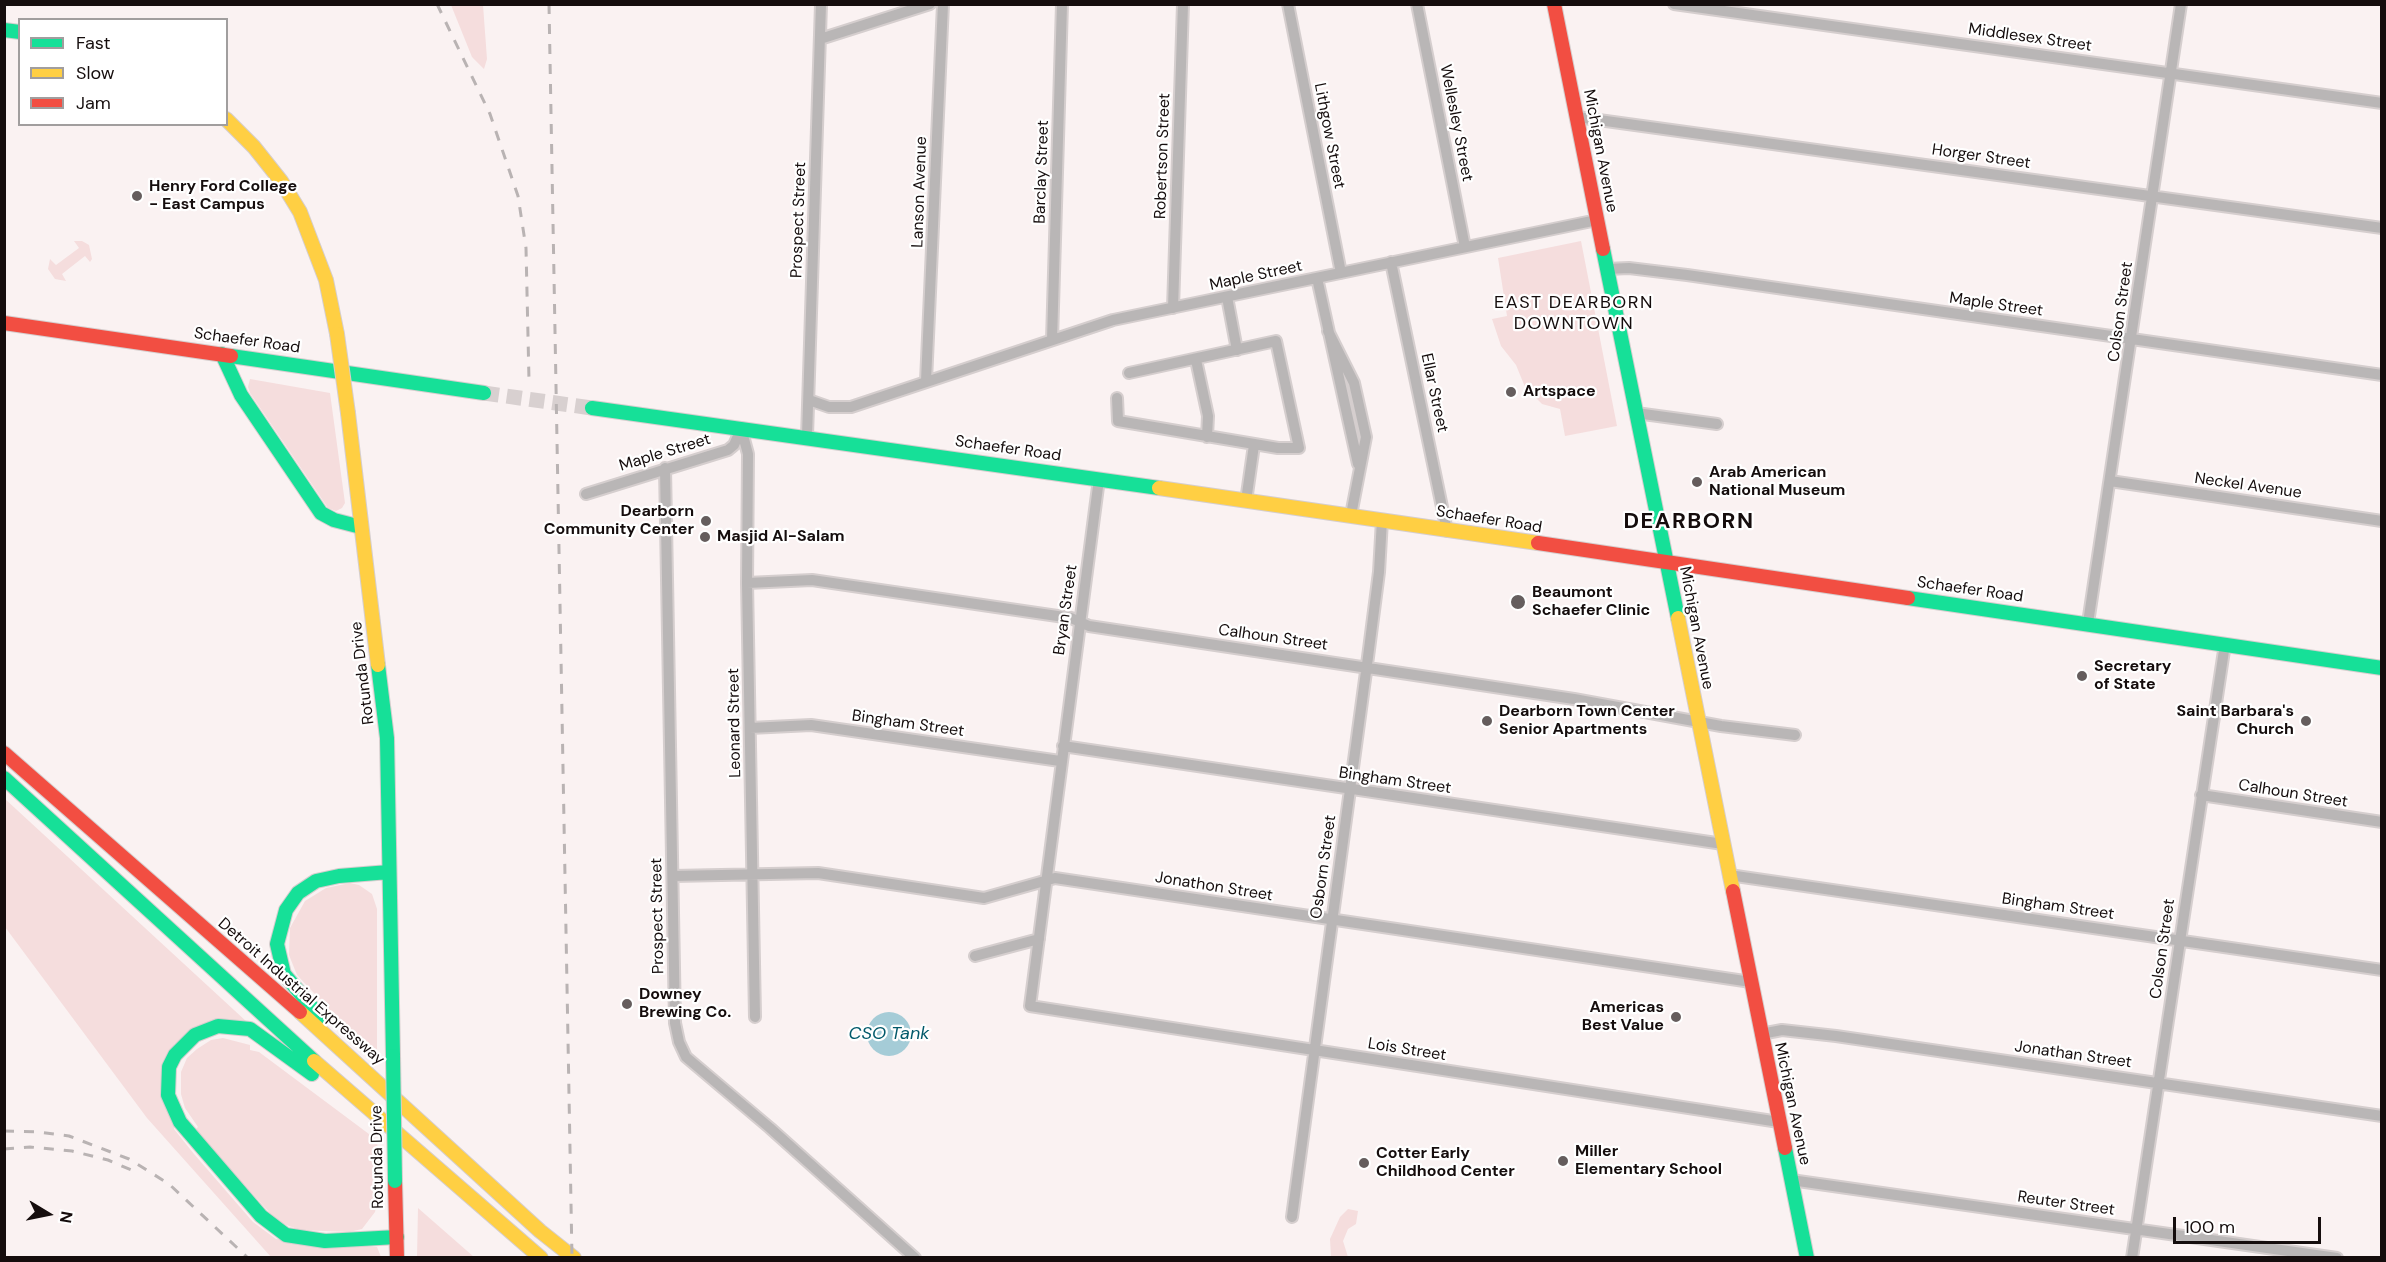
<!DOCTYPE html>
<html>
<head>
<meta charset="utf-8">
<style>
  body { margin:0 }
  #map { position:relative; width:2386px; height:1262px; overflow:hidden; background:#faf2f2; font-family:"DM Sans",sans-serif }
  canvas { display:block }
  .frame { position:absolute; inset:0; border:6px solid #150d0d; pointer-events:none }
  .legend { position:absolute; left:18px; top:18px; width:210px; height:108px; box-sizing:border-box; background:#fff; border:2px solid #a19e9e; margin:0; padding:8px 10px; list-style:none; font-size:18px; color:#150d0d }
  .legend li { display:flex; align-items:center; gap:12px; height:30px }
  .legend b { width:30px; border:2px solid #a19e9e }
  .north { position:absolute; left:18px; top:1184px; width:60px; height:60px; -webkit-text-stroke:4px #fff; paint-order:stroke; rotate:100deg; font-size:16px; font-weight:700; line-height:24px; text-align:center; color:#150d0d }
  .north::after { content:''; display:block; margin:auto; width:21px; height:27px; background:#150d0d; clip-path:polygon(50% 0,100% 100%,50% 72%,0 100%) }
  .scale { position:absolute; left:2173px; top:1217px; width:148px; height:27px; box-sizing:border-box; border:3px solid #150d0d; border-top:0; padding-left:8px; font-size:18px; line-height:21px; white-space:nowrap; color:#150d0d; -webkit-text-stroke:4px #fff; paint-order:stroke }
</style>
</head>
<body>
<div id="map">
<canvas width="2386" height="1262"></canvas>
<div class="frame"></div>
<ul class="legend">
<li><b style="height:8px;background:#16e098"></b>Fast</li>
<li><b style="height:8px;background:#ffcf43"></b>Slow</li>
<li><b style="height:8px;background:#f24e42"></b>Jam</li>
</ul>
<div class="north">N</div>
<div class="scale">100 m</div>
</div>
<script>
const ctx = document.querySelector('canvas').getContext('2d');
ctx.lineJoin = 'round';
function paint(path, color) { ctx.fillStyle = color; ctx.fill(path, 'evenodd'); }
const poly = rows => new Path2D(rows.map(r => 'M' + r).join(''));
function strokePath(path, color, width, dash) { ctx.strokeStyle = color; ctx.lineWidth = width; ctx.lineCap = dash ? 'butt' : 'round'; ctx.setLineDash(dash || []); ctx.stroke(path); }
function label(font, color, halo, rows, align = 'center') {
  ctx.font = font + ' "DM Sans",sans-serif'; ctx.lineWidth = 4.5; ctx.setLineDash([]); ctx.textBaseline = 'middle'; ctx.strokeStyle = halo; ctx.fillStyle = color; for (const [text, x, y, turn = 0] of rows) {
    ctx.save(); ctx.translate(x, y); ctx.rotate((+turn || 0) * Math.PI / 180); ctx.textAlign = isNaN(turn) ? turn : align; if (halo) ctx.strokeText(text, 0, 0); ctx.fillText(text, 0, 0); ctx.restore();
  }
}
paint(poly([
  [451,5,483,5,487,59,484,69,472,57],
  [74,241,82,241,89,245,92,259,90,262,85,256,62,274,66,281,55,279,48,269,50,259,56,265,79,248],
  [1581,241,1617,426,1565,436,1560,409,1542,404,1525,387,1516,365,1501,346,1492,319,1507,316,1498,258],
  [250,379,330,393,345,503,342,508,336,511,328,508,250,393,248,387],
  [4,798,247,1022,174,1044,174,1129,194,1154,253,1222,276,1239,377,1247,381,1257,271,1257,147,1118,5,927],
  [350,883,359,885,372,894,377,909,377,1060,297,975,289,955,290,928,305,901,326,888],
  [223,1038,250,1045,250,1050,259,1052,377,1140,379,1175,382,1177,375,1212,362,1229,349,1232,300,1230,278,1222,195,1130,198,1127,185,1108,181,1094,181,1072,187,1058,197,1049,211,1040],
  [418,1208,474,1257,417,1257],
  [1348,1209,1358,1211,1356,1224,1348,1229,1343,1241,1348,1257,1331,1257,1330,1239,1340,1217]
]), '#f5dddd');
paint(poly([
  '867 1034a22 22 0 1 1 44 0a22 22 0 1 1-44 0Z'
]), '#a5ccd7');
strokePath(poly([
  [484,393,592,408]
]), '#d8d0d0', 15, [15, 8]);
const street = poly([
  [1288,4,1341,273],
  [1417,4,1465,247],
  [1674,4,2382,103],
  [820,39,930,4],
  [1577,117,2382,228],
  [1391,262,1447,531],
  [1607,269,1629,268,1687,275,2382,375],
  [1317,278,1358,464],
  [1227,297,1237,350],
  [1173,308,1183,4],
  [1328,331,1354,383,1366,437,1351,515],
  [1052,340,1062,4],
  [1196,360,1208,416,1207,437],
  [926,381,943,4],
  [1117,398,1118,421,1278,448,1299,448,1276,341,1129,373],
  [809,400,829,407,851,407,1113,320,1597,220],
  [1636,413,1717,424],
  [741,428,748,454,747,583,755,1017],
  [807,436,821,4],
  [665,468,675,1023,679,1042,686,1057,770,1128,915,1258],
  [1099,479,1030,1006,1779,1122],
  [2110,481,2382,521],
  [586,494,728,450,734,445,741,429],
  [1246,501,1254,445],
  [747,583,812,580,1071,618,1089,626,1574,699,1721,726,1795,735],
  [2088,623,2181,4],
  [750,728,811,725,1060,761],
  [1063,746,1723,844],
  [2201,795,2382,822],
  [1729,875,2382,970],
  [673,876,818,873,984,898,1055,878,1751,982],
  [975,956,1039,939],
  [1761,1034,1782,1030,1836,1036,2382,1116],
  [1791,1180,2337,1258],
  [1292,1217,1368,657,1379,572,1382,520],
  [2132,1258,2225,644]
]);
const fast = poly([
  [4,30,20,32],
  [1603,249,1678,618],
  [222,354,241,395,321,513,334,520,361,527],
  [231,356,484,393],
  [592,408,1159,488],
  [1908,598,2382,668],
  [378,665,387,738,393,1056],
  [4,778,314,1061],
  [321,1018,284,974,277,944,286,910,298,893,316,881,339,876,389,872],
  [312,1074,250,1029,218,1026,195,1035,175,1055,169,1067,168,1095,180,1122,261,1216,286,1235,325,1241,397,1237],
  [1785,1148,1807,1258]
]);
const slow = poly([
  [226,119,254,147,281,181,300,212,326,280,337,334],
  [348,413,378,665],
  [1159,488,1538,543],
  [1678,618,1733,891],
  [300,1012,540,1231,574,1258],
  [314,1061,541,1258]
]);
const jam = poly([
  [1554,4,1603,249],
  [4,323,231,356],
  [1538,543,1908,598],
  [4,753,300,1012],
  [1733,891,1785,1148],
  [395,1181,397,1258]
]);
strokePath(street, '#d5cece', 14);
strokePath(fast, '#d5cece', 16);
strokePath(slow, '#d5cece', 16);
strokePath(jam, '#d5cece', 16);
strokePath(street, '#b9b6b6', 10);
strokePath(fast, '#16e098', 14);
strokePath(slow, '#ffcf43', 14);
strokePath(jam, '#f24e42', 14);
strokePath(poly([
  [437,4,490,114,518,196,526,248,529,380],
  [549,4,572,1258],
  [4,1131,39,1132,69,1136,129,1159,169,1184,248,1258],
  [4,1149,30,1147,72,1151,108,1160,136,1172]
]), '#b9b3b3', 3, [10, 10]);
const fastBridge = poly([
  [393,1056,395,1181]
]);
const slowBridge = poly([
  [337,334,348,413]
]);
strokePath(fastBridge, '#d5cece', 16, []);
strokePath(slowBridge, '#d5cece', 16, []);
strokePath(fastBridge, '#16e098', 14);
strokePath(slowBridge, '#ffcf43', 14);
for (const [x, y, r, color] of [
  [137,196,6,"#655d5d"],
  [1511,392,6,"#655d5d"],
  [1697,482,6,"#655d5d"],
  [706,521,6,"#655d5d"],
  [705,537,6,"#655d5d"],
  [1518,602,8,"#655d5d"],
  [2082,676,6,"#655d5d"],
  [1487,721,6,"#655d5d"],
  [2306,721,6,"#655d5d"],
  [627,1004,6,"#655d5d"],
  [1676,1017,6,"#655d5d"],
  [1563,1161,6,"#655d5d"],
  [1364,1163,6,"#655d5d"]
]) { const dot = new Path2D(); dot.arc(x, y, r, 0, 2 * Math.PI); ctx.fillStyle = color; ctx.fill(dot); strokePath(dot, '#fff', 2); }
label('16px', '#150d0d', '#fff', [
  ["Middlesex Street",2030,38,8],
  ["Wellesley Street",1456,123,79],
  ["Lithgow Street",1329,136,79],
  ["Michigan Avenue",1600,151,79],
  ["Robertson Street",1163,156,-88],
  ["Horger Street",1981,157,8],
  ["Barclay Street",1042,172,-88],
  ["Lanson Avenue",920,192,-88],
  ["Prospect Street",799,220,-88],
  ["Maple Street",1256,276,-12],
  ["Maple Street",1996,305,8],
  ["Colson Street",2121,312,-82],
  ["Schaefer Road",247,341,8],
  ["Ellar Street",1434,393,78],
  ["Schaefer Road",1008,449,8],
  ["Maple Street",665,453,-17],
  ["Neckel Avenue",2248,486,8],
  ["Schaefer Road",1489,520,9],
  ["Schaefer Road",1970,590,8],
  ["Bryan Street",1066,610,-82],
  ["Michigan Avenue",1696,628,79],
  ["Calhoun Street",1273,638,8],
  ["Rotunda Drive",363,673,-97],
  ["Leonard Street",735,723,-91],
  ["Bingham Street",908,724,8],
  ["Bingham Street",1395,781,8],
  ["Calhoun Street",2293,794,9],
  ["Osborn Street",1324,867,-82],
  ["Jonathon Street",1214,887,9],
  ["Bingham Street",2058,907,8],
  ["Prospect Street",658,916,-91],
  ["Colson Street",2163,949,-82],
  ["Detroit Industrial Expressway",301,992,41],
  ["Lois Street",1407,1050,9],
  ["Jonathan Street",2073,1055,8],
  ["Michigan Avenue",1792,1104,78],
  ["Rotunda Drive",378,1157,-91],
  ["Reuter Street",2066,1204,8]
]);
label('bold 16px', '#150d0d', '#fff', [
  ["Henry Ford College",149,187],
  ["- East Campus",149,205],
  ["Artspace",1523,392],
  ["Arab American",1709,473],
  ["National Museum",1709,491],
  ["Dearborn",694,512,"right"],
  ["Community Center",694,530,"right"],
  ["Masjid Al-Salam",717,537],
  ["Beaumont",1532,593],
  ["Schaefer Clinic",1532,611],
  ["Secretary",2094,667],
  ["of State",2094,685],
  ["Dearborn Town Center",1499,712],
  ["Senior Apartments",1499,730],
  ["Saint Barbara's",2294,712,"right"],
  ["Church",2294,730,"right"],
  ["Downey",639,995],
  ["Brewing Co.",639,1013],
  ["Americas",1664,1008,"right"],
  ["Best Value",1664,1026,"right"],
  ["Miller",1575,1152],
  ["Elementary School",1575,1170],
  ["Cotter Early",1376,1154],
  ["Childhood Center",1376,1172]
], 'left');
ctx.letterSpacing = '1.5px';
label('18px', '#150d0d', '#fff', [
  ["EAST DEARBORN",1574,303],
  ["DOWNTOWN",1574,324]
]);
ctx.letterSpacing = '0px';
label('italic 18px', '#01596a', '#fff', [
  ["CSO Tank",889,1034]
]);
ctx.letterSpacing = '1.5px';
label('bold 22px', '#150d0d', '#fff', [
  ["DEARBORN",1689,522]
]);
ctx.letterSpacing = '0px';
</script>
</body>
</html>
